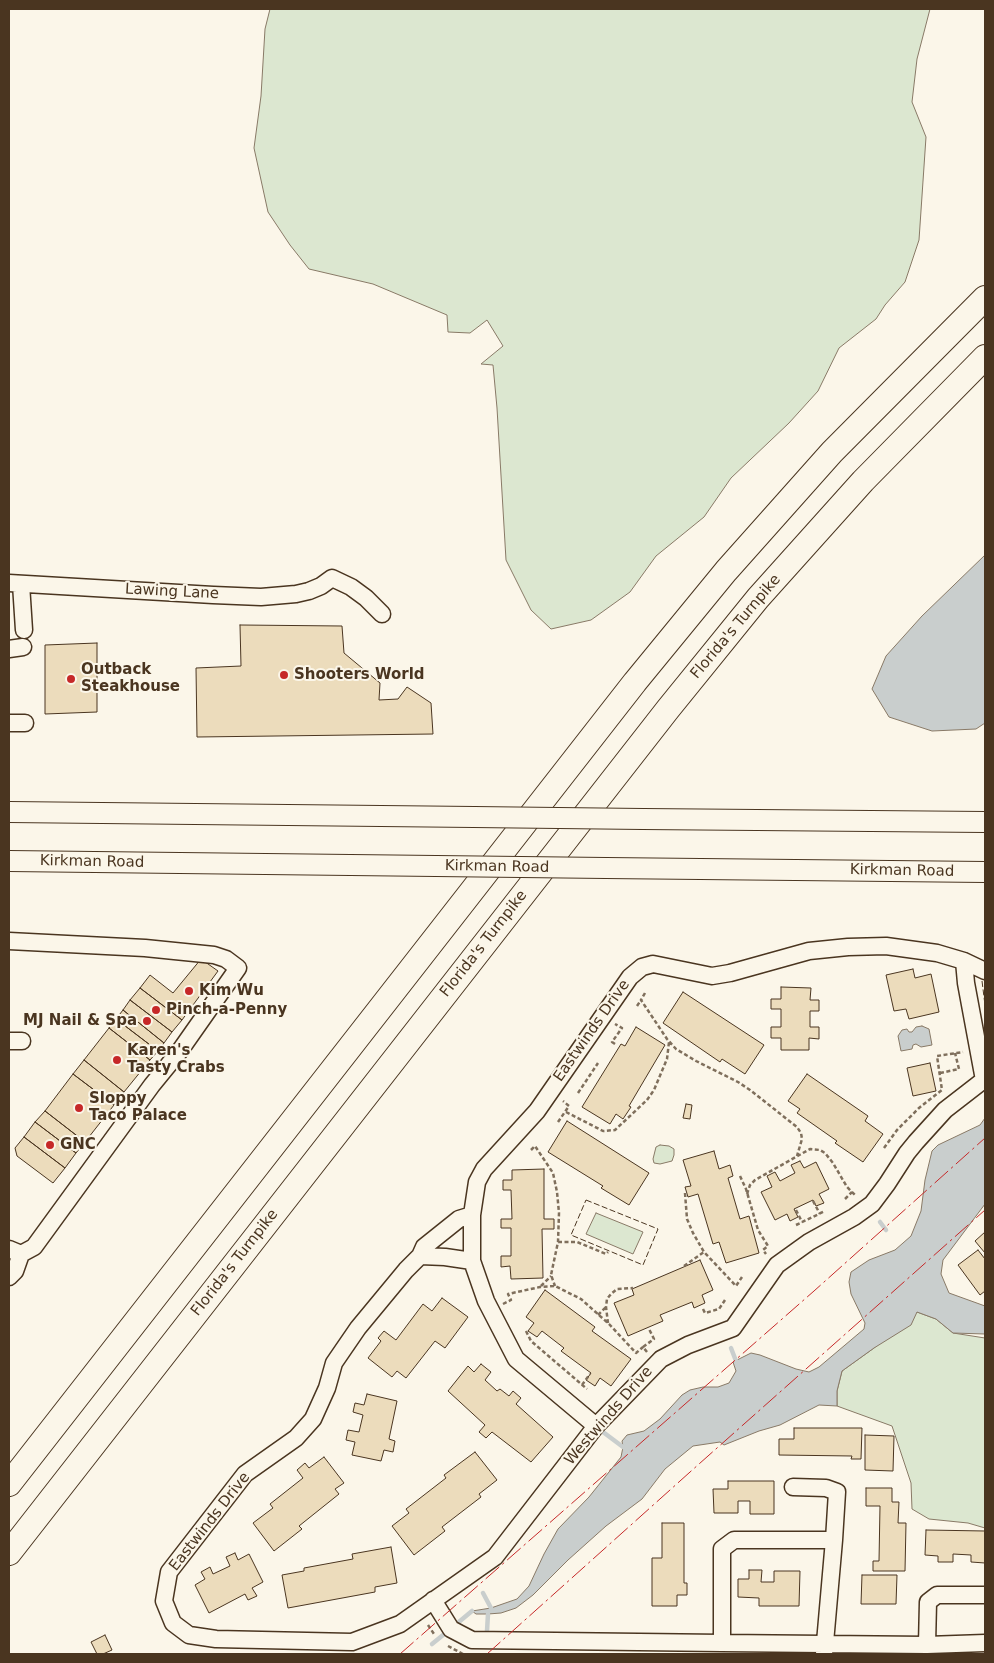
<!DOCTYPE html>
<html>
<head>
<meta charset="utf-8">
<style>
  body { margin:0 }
  #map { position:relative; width:994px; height:1663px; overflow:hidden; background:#fbf6e9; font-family:"DejaVu Sans",sans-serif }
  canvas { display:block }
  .frame { position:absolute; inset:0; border:10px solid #4a3520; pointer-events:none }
</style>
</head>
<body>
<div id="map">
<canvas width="994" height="1663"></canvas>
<div class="frame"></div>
</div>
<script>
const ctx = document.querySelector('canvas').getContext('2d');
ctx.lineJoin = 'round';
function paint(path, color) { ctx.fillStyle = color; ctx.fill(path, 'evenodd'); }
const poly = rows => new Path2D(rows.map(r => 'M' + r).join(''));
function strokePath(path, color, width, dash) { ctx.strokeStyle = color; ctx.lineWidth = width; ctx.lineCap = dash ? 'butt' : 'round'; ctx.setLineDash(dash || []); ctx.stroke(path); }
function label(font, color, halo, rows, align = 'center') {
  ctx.font = font + ' "DejaVu Sans",sans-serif'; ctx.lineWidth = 4; ctx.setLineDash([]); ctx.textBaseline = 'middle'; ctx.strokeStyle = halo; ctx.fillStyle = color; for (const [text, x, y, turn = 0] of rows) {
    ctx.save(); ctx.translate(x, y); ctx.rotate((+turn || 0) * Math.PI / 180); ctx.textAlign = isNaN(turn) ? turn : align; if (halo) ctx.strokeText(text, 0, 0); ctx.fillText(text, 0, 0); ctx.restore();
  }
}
const green = poly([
  [270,9,930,9,917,59,912,102,926,137,919,240,905,282,885,305,876,319,839,348,818,391,789,423,731,478,704,517,656,556,630,592,591,620,551,629,531,610,506,560,497,408,493,365,481,364,503,346,487,320,470,333,448,332,447,315,373,284,309,269,290,245,268,212,254,148,261,96,265,29,270,9],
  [660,1145,669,1146,674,1149,674,1155,672,1161,660,1164,654,1163,653,1159,656,1147,660,1145],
  [596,1213,643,1232,633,1254,586,1234,596,1213],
  [917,1312,936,1319,953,1333,985,1338,985,1528,968,1523,929,1519,912,1509,911,1483,892,1426,837,1406,837,1391,842,1371,874,1348,917,1312]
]);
paint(green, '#dce7d0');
strokePath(green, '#887966', 1);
const water = poly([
  [985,555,985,723,976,729,932,731,889,717,872,689,886,656,922,616,985,555],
  [922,1026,929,1029,932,1045,921,1047,916,1044,913,1045,912,1049,901,1051,898,1036,902,1030,907,1029,909,1032,912,1032,916,1027,922,1026],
  [985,1118,985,1204,943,1260,941,1274,949,1293,985,1306,985,1334,953,1333,936,1319,917,1312,911,1325,874,1348,842,1371,837,1391,837,1406,819,1405,780,1425,759,1431,724,1445,720,1442,693,1446,665,1469,642,1499,606,1526,568,1560,533,1595,516,1608,501,1613,488,1614,476,1614,472,1611,491,1608,517,1599,529,1586,544,1554,558,1529,589,1497,621,1457,623,1447,622,1441,627,1435,644,1431,660,1419,682,1395,690,1390,703,1387,718,1387,729,1383,736,1371,733,1362,751,1353,760,1355,796,1369,809,1372,819,1367,864,1329,865,1323,851,1294,849,1282,851,1272,869,1260,895,1250,911,1236,921,1211,925,1180,932,1151,938,1145,980,1125,985,1118]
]);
paint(water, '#c9cecd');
strokePath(water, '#887966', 1);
strokePath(poly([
  [880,1222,886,1230],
  [731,1348,736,1361],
  [603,1432,623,1447],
  [483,1593,491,1608],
  [454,1626,472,1611],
  [487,1631,488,1614],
  [432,1644,448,1631]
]), '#c9cecd', 4.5);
const building = poly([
  [240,625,342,626,344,653,380,683,379,700,398,699,407,687,431,703,433,734,197,737,196,668,241,666,240,625],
  [97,643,97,712,45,714,45,645,97,643],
  [201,959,218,971,182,1020,140,988,150,975,173,993,201,959],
  [913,969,915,978,931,974,939,1012,909,1019,906,1009,894,1011,886,975,913,969],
  [781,987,811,988,810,1000,819,1000,819,1011,810,1011,810,1027,819,1027,819,1039,809,1038,809,1050,781,1050,781,1038,771,1038,771,1027,781,1027,781,1009,771,1009,771,999,781,999,781,987],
  [140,988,182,1020,172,1032,130,1000,140,988],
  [683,992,764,1045,745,1074,722,1059,720,1062,663,1023,683,992],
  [130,1000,172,1032,164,1043,123,1010,130,1000],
  [123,1010,164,1043,158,1051,116,1019,123,1010],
  [116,1019,158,1051,150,1060,109,1028,116,1019],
  [636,1027,665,1045,629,1106,631,1107,623,1119,616,1114,610,1124,582,1107,621,1044,625,1046,636,1027],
  [109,1028,150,1060,124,1092,84,1060,109,1028],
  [84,1060,124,1092,114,1105,73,1074,84,1060],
  [930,1063,936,1091,913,1096,907,1068,930,1063],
  [73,1074,114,1105,85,1142,45,1111,73,1074],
  [807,1074,868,1116,865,1121,883,1134,863,1162,835,1143,837,1141,797,1113,800,1109,788,1101,807,1074],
  [686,1104,692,1105,690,1119,683,1118,686,1104],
  [45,1111,85,1142,76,1153,35,1122,45,1111],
  [567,1121,649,1173,629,1205,601,1188,603,1186,548,1152,567,1121],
  [35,1122,76,1153,65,1168,24,1137,35,1122],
  [24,1137,65,1168,53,1183,17,1156,15,1148,24,1137],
  [714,1151,719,1169,730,1165,733,1176,728,1178,740,1219,749,1216,759,1253,726,1263,719,1242,713,1244,698,1194,688,1197,685,1187,691,1186,683,1160,714,1151],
  [800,1161,804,1168,816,1162,829,1189,819,1194,824,1203,816,1206,813,1200,794,1209,798,1217,790,1221,787,1214,775,1220,761,1192,772,1187,767,1176,775,1172,780,1181,795,1173,791,1165,800,1161],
  [544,1169,544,1219,554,1219,554,1229,542,1229,543,1278,511,1279,510,1266,501,1267,501,1256,511,1256,511,1228,501,1228,501,1219,512,1219,511,1190,503,1190,503,1180,512,1180,512,1170,544,1169],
  [985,1232,985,1253,975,1241,985,1232],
  [978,1250,985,1259,985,1291,980,1295,958,1265,978,1250],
  [700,1260,713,1290,702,1295,705,1303,694,1308,692,1302,660,1315,663,1321,628,1336,614,1303,634,1295,632,1289,700,1260],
  [545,1290,595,1327,592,1331,631,1359,611,1386,600,1378,595,1386,586,1380,591,1373,561,1351,564,1348,542,1331,537,1337,528,1331,534,1323,526,1317,545,1290],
  [442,1298,468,1317,445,1348,435,1341,406,1378,397,1371,392,1377,368,1358,381,1341,378,1338,384,1331,396,1340,423,1304,432,1311,442,1298],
  [481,1364,491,1372,485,1380,497,1391,500,1389,509,1396,513,1391,521,1398,516,1404,553,1437,531,1462,492,1432,486,1438,479,1432,485,1425,448,1391,468,1366,474,1372,481,1364],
  [367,1394,397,1401,389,1439,395,1441,393,1452,384,1450,381,1461,352,1455,355,1442,346,1440,348,1430,359,1432,363,1415,353,1412,355,1403,364,1405,367,1394],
  [794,1428,862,1428,861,1459,851,1459,852,1456,779,1455,779,1439,794,1439,794,1428],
  [865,1435,894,1436,893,1471,865,1470,865,1435],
  [475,1452,497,1480,479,1494,481,1497,442,1527,445,1531,414,1555,392,1526,409,1513,406,1509,446,1478,444,1475,475,1452],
  [324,1457,344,1483,335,1489,339,1494,299,1526,302,1529,274,1551,253,1523,273,1508,270,1504,303,1478,297,1470,305,1463,309,1468,324,1457],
  [728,1481,774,1481,774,1514,750,1514,750,1501,738,1501,738,1513,714,1513,713,1489,728,1489,728,1481],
  [866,1488,892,1488,892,1502,899,1502,898,1523,906,1523,905,1571,873,1571,873,1561,879,1561,880,1506,866,1506,866,1488],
  [662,1523,684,1523,684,1583,687,1583,687,1595,677,1595,677,1606,652,1606,652,1558,662,1558,662,1523],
  [926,1530,985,1531,985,1563,971,1562,971,1555,953,1554,953,1562,938,1562,938,1556,925,1555,926,1530],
  [391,1547,397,1583,375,1587,375,1592,288,1608,282,1575,304,1571,304,1568,353,1559,352,1554,391,1547],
  [235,1553,238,1560,249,1554,263,1582,252,1588,257,1596,248,1600,245,1594,209,1613,195,1585,205,1579,201,1572,210,1567,213,1574,230,1566,226,1557,235,1553],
  [749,1570,762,1570,761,1582,774,1582,774,1571,800,1571,799,1606,759,1606,759,1598,738,1597,738,1579,749,1579,749,1570],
  [862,1575,897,1575,896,1604,861,1604,862,1575],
  [105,1635,112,1650,103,1654,97,1654,91,1642,105,1635]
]);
paint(building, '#ecdcbc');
strokePath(building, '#4a3520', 1);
const minor = poly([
  [9,583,213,595,261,597,296,594,309,591,321,586,332,578,351,587,366,598,382,614],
  [21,584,24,630],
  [9,649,23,647],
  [9,723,25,723],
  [9,941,145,948,214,955,226,959,238,968,179,1052,152,1085,34,1247,21,1254,9,1249],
  [964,961,966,983,984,1080],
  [9,1041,22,1041],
  [472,1215,459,1219,424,1247,420,1256,406,1270,358,1328,334,1363,327,1388,313,1419,296,1438,245,1474,169,1572,164,1601,173,1623,189,1635,216,1639,352,1642,400,1624,495,1557,596,1426,661,1359,688,1345,733,1328,777,1265,809,1242,854,1217,872,1204,887,1184,907,1153,916,1142,945,1110,985,1079],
  [420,1256,445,1257,472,1261],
  [9,1277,15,1271,21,1254],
  [596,1426,516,1359,486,1301,472,1261,472,1215,477,1182,484,1169,537,1111,630,977,642,967,653,964,712,976,730,973,809,951,848,947,886,946,937,953,964,961,985,971],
  [793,1487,826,1488,837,1492,834,1540,824,1654],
  [433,1600,451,1629,472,1640,722,1643,927,1645,985,1643],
  [722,1643,722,1549,734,1540,834,1540],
  [927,1645,928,1602,937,1595,985,1595]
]);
const major = poly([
  [9,812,474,817],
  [643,819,985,822],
  [9,861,436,866],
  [606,868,985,872]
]);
const highway = poly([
  [9,1484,635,682,726,571,832,452,985,298],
  [9,1553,668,709,758,598,863,481,985,357]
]);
strokePath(minor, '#4a3520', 19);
strokePath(major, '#4a3520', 22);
strokePath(highway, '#4a3520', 26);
strokePath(poly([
  [645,993,641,1000,667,1039,676,1049,696,1061,738,1082,750,1090,797,1127,801,1133,802,1139,797,1156],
  [637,1006,641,1000],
  [615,1044,612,1042,622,1028,615,1024],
  [940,1073,959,1069,955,1053],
  [578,1093,598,1063],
  [566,1112,603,1131,615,1130,647,1100,654,1090,667,1059,669,1042],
  [558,1122,569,1106,563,1101],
  [884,1148,897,1130,919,1108,942,1090,937,1056,963,1052],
  [531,1150,535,1146,553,1173,557,1192,559,1213,558,1242,551,1275,555,1286],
  [740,1176,746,1189,758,1230,768,1246,763,1250,766,1254],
  [685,1193,687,1219,693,1233,704,1252,736,1286,742,1277],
  [747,1194,750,1185,755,1180,810,1149,820,1150,825,1153,833,1163,847,1187,856,1196],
  [845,1199,852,1192],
  [813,1201,820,1214],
  [796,1210,802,1222],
  [796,1225,825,1211],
  [558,1242,577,1242,606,1254,608,1252],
  [684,1266,704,1252],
  [541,1286,551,1276],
  [503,1304,511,1300,508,1294,540,1287,555,1286,581,1299,609,1324,636,1353,643,1347],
  [703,1309,705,1313,719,1309,725,1300],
  [598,1315,606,1307],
  [608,1323,606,1307,607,1299,611,1294,617,1289,633,1288],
  [526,1331,531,1341,587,1389],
  [647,1352,643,1347,654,1339,649,1329],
  [582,1385,590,1374],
  [428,1625,434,1634],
  [448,1646,463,1654]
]), '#7f6f5c', 2.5, [4, 2.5]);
strokePath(minor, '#fbf6e9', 16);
strokePath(major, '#fbf6e9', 20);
strokePath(highway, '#fbf6e9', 24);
const majorBridge = poly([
  [474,817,643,819],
  [436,866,606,868]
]);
strokePath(majorBridge, '#4a3520', 22, []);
strokePath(majorBridge, '#fbf6e9', 20);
strokePath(poly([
  [982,981,985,1005],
  [586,1200,658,1229,643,1265,571,1235,586,1200]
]), '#4a3520', 1, [6, 2.5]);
strokePath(poly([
  [400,1654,814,1291,985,1138],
  [487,1654,699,1464,985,1210]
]), '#c62828', 1, [18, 4, 2.5, 4]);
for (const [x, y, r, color] of [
  [284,675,5,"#c62828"],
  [71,679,5,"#c62828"],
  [189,991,5,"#c62828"],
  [156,1010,5,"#c62828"],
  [147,1021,5,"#c62828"],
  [117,1060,5,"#c62828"],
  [79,1108,5,"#c62828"],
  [50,1145,5,"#c62828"]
]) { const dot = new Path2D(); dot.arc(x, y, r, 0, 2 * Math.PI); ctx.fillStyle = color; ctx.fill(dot); strokePath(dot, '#fbf6e9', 2); }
label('15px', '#4a3520', '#fbf6e9', [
  ["Lawing Lane",172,592,3],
  ["Florida's Turnpike",736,627,-50],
  ["Kirkman Road",92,862,1],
  ["Kirkman Road",497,867,1],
  ["Kirkman Road",902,871,1],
  ["Florida's Turnpike",484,944,-52],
  ["Eastwinds Drive",592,1031,-55],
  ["Florida's Turnpike",235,1263,-52],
  ["Westwinds Drive",609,1416,-49],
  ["Eastwinds Drive",210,1522,-52]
]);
label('bold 15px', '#4a3520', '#fbf6e9', [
  ["Outback",81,670],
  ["Steakhouse",81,687],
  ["Shooters World",294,675],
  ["Kim Wu",199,991],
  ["Pinch-a-Penny",166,1010],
  ["MJ Nail & Spa",137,1021,"right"],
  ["Karen's",127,1051],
  ["Tasty Crabs",127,1068],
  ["Sloppy",89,1099],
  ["Taco Palace",89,1116],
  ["GNC",60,1145]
], 'left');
</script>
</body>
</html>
